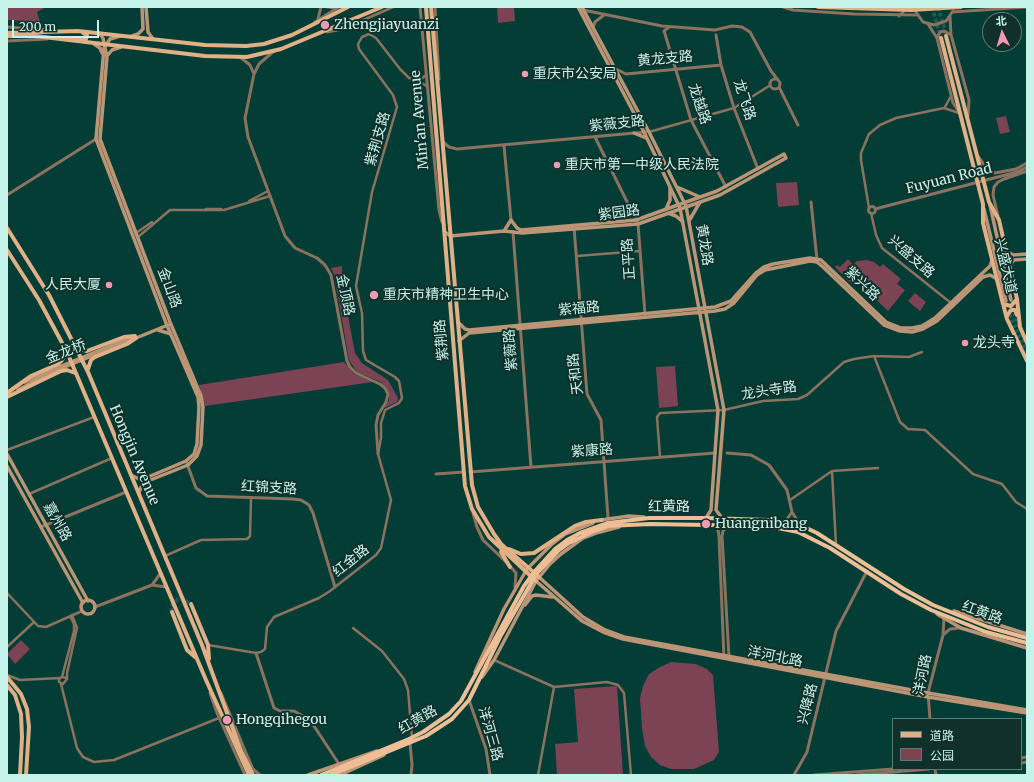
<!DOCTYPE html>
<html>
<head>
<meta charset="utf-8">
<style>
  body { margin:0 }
  #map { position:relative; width:1034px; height:782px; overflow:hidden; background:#043d36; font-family:Merriweather,"Noto Sans SC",serif }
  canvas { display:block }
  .frame { position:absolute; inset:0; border:8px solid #c6f3e9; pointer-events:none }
  .legend { position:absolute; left:892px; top:718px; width:130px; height:52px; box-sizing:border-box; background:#11302b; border:1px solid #597e77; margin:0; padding:5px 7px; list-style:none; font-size:12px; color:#c6f3e9 }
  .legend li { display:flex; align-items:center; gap:8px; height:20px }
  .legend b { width:20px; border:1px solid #597e77 }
  .north { position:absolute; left:982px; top:12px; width:40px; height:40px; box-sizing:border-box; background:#11302b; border:1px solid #597e77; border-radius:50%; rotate:355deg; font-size:11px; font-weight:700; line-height:16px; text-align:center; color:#c6f3e9 }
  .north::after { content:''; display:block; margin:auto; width:14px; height:18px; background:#f19ab3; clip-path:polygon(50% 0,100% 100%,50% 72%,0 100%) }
  .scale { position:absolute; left:12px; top:20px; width:87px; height:18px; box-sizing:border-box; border:2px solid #c6f3e9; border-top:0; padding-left:5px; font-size:12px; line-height:14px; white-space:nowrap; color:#c6f3e9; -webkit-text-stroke:3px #11302b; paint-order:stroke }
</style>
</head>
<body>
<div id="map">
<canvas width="1034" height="782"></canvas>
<div class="frame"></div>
<ul class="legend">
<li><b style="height:5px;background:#e1b087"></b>道路</li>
<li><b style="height:11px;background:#7b4354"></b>公园</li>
</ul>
<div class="north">北</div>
<div class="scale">200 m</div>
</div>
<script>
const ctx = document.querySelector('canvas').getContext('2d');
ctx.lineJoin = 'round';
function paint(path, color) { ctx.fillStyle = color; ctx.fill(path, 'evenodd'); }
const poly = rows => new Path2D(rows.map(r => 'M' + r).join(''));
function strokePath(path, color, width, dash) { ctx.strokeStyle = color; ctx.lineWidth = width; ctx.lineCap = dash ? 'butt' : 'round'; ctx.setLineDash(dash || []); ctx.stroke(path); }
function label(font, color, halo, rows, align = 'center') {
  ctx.font = font + ' Merriweather,"Noto Sans SC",serif'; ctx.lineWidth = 4; ctx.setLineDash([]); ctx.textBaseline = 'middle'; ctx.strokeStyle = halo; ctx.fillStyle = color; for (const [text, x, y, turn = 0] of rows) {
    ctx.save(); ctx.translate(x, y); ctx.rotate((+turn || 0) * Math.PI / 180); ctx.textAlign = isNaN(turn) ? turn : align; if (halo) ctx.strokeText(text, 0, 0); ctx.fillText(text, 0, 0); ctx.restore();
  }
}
paint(poly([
  [7,7,46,7,37,12,40,22,7,20],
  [497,7,514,7,515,21,498,23],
  [1006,116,1010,132,1000,134,996,118],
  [797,182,799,205,778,207,776,183],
  [848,259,853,265,857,261,867,260,874,262,880,267,883,264,901,279,897,284,905,290,888,311,856,280,852,284,835,267,837,265,840,267],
  [342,266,342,284,355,353,362,363,388,380,398,398,397,402,384,408,383,407,389,401,389,393,386,387,381,382,357,372,349,360,334,274,331,268],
  [915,293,926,302,920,311,908,301],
  [344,362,354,374,373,382,205,406,199,385],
  [675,366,678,406,659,408,656,367],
  [21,640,30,649,15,664,7,654],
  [671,662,696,664,707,669,713,675,719,752,714,760,694,769,671,769,660,765,651,757,645,746,642,728,640,698,643,686,649,674,660,667],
  [617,686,623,775,557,775,555,744,578,742,574,689]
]), '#7b4354');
strokePath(poly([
  [1012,302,1017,327,1027,348],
  [1007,304,1014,328,1027,356]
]), '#215851', 3.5, [3.5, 2]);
strokePath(poly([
  [932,7,941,38],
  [938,7,946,34],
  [172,612,171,607,178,599,183,599,191,604]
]), '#215851', 4, [4, 2]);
strokePath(poly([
  [426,75,419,81,428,87],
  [945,107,951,96],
  [649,132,734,108,769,86],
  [249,201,268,191],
  [869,208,861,160,861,153,869,134,880,125,896,118,944,108,959,113],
  [206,209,221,209],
  [871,213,876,235,882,248,951,303],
  [136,233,152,222],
  [138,237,170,210,224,210,270,196],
  [577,256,640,251],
  [874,356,900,422,908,429,925,430,973,474,1002,484,1016,502,1027,509],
  [7,450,94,417],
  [660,457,657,417,660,413,724,410,763,401,798,399,807,395,844,362,854,359,874,356,909,357,922,352],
  [832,471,836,545],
  [29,494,112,458],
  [790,500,832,471,878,468],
  [165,556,201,540,247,539,250,536,251,498],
  [7,593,38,626,46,627,82,611],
  [353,628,382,651,404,679,408,690,412,737],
  [208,645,256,653,261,652,265,649,267,627,274,617,319,598,330,591,376,555,381,548,391,500,378,454,381,438,381,423,385,410,399,403,402,398,399,381,395,377,366,360,363,351,362,313,356,286,372,192,397,107,393,95,359,49,358,44,362,37,369,34,376,38,400,69,409,78,419,81],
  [7,647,33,623],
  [494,660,554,687,607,682,618,685,624,693,631,775],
  [7,675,20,680,60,678],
  [62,677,74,631,74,624,70,616],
  [67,678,62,677,59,679,59,682,63,684,67,679,67,673,77,628,72,615],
  [61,684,77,748,83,757,94,762,114,760,219,718],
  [538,775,554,687]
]), '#8b735f', 2.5);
strokePath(poly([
  [327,7,336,8],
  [420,7,439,210,442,222],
  [435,7,439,79],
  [783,7,793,10,854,14,918,15],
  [916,7,916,12,923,22,934,25,946,21,953,11],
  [583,10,662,26,715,30,732,26,742,27,750,32,771,71,778,80],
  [952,12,1027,7],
  [899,16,905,10,905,7],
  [950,17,951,35,969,100,968,116],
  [318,19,321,7],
  [315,22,339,7],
  [928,24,937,38,953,103,959,112],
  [7,27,50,30],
  [669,27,664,31,665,34,691,120,726,187],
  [593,28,595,22,604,15],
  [327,32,343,29,393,7],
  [716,35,721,65,734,108,758,169],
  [937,38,940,32,944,31,951,35],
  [7,41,47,39],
  [274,51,259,64,254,74,245,118,248,137,285,236,295,248,317,258,325,265,331,275,347,361,350,367,356,373,380,384,385,388,388,394,386,402,378,415,376,425,378,454],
  [240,57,250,65,254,74],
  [616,69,626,74,721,65],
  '770 84a5 5 0 1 1 10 0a5 5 0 1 1-10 0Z',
  [779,87,798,125],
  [595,137,638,224,645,315],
  [443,142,449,147,457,149,646,132],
  [504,146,511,220],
  [978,156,985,166,995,173,1016,169,1027,163],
  [7,195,96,139],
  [811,202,817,260],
  '868.5 210a3.5 3.5 0 1 1 7 0a3.5 3.5 0 1 1-7 0Z',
  [875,209,1017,172,1027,167],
  [998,216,993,195,994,187,998,182,1004,179,1027,171],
  [574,227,587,394,601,420,608,518],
  [513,232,531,467],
  [727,453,751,455,769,465,787,490,792,512],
  [186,461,196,488,207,496,293,499,301,500,309,505,313,513,335,587],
  [470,472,715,453],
  [436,474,464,472],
  [473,513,477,527,483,540,506,562],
  [785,522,792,512,800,525],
  [714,525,718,530,719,536,724,658],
  [728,526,723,531,722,536,729,657],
  [41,527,126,492],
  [510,566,516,573,515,587],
  [152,585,166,587],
  [95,607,152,585,160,574],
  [944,618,943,635,950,629,960,628],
  [256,653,274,708,280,711,294,711,305,717,314,726,339,764],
  [210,693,217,713,245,775],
  [221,693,246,753,253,769,260,775],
  [469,700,486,749,490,775],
  [930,719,928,693,943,635],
  [410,743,412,765,411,775],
  [1021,758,1027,757],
  [1021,763,1027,762],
  [935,769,936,775],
  [794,775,807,752,836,631,867,571],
  [814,775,893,769],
  [857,775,929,769]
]), '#8b735f', 3);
strokePath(poly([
  [146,7,148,32,153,39],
  [578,7,644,132,680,208,718,410,711,510,706,518],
  [582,7,649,132,686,206,724,410,716,510,722,518],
  [98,32,103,38,107,57,100,139,170,322,201,396,203,407,201,445,197,456,188,465,143,483,139,492],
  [120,36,110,39,104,48,96,139,166,323,198,397,199,407,197,444,194,454,186,461,141,480,131,475],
  [132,36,138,34,143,29,142,7],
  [94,44,100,48,102,53],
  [107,56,112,50,121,47],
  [634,133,646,138],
  [677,187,700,197],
  [990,205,1011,300],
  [666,209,670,200,670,188],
  [984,209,1006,301],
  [668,213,676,216,683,222],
  [689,221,700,202],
  [444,231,450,236,504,231,522,233,638,224,720,195,786,158,784,154,717,191,636,220,521,230,517,228,511,220],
  [504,231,511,220],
  [1006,251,1013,255,1027,254],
  [1009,266,1014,260,1027,259],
  [459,323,465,329,469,330,715,307,731,301,756,273,764,267,773,264,810,258,821,260,886,322,901,328,912,328,922,326,935,318,990,266,992,260],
  [158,330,171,334],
  [459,341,469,333,715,311,725,309,734,303,757,275,765,270,810,261,817,262,823,267,884,325,900,331,912,332,923,329,937,321,983,277,990,275,997,279],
  [25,382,49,371,132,337],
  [18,390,50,373,168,325],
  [7,454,88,601],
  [7,466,83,603],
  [601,520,629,516,644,517],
  [539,577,583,617,605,630,624,637,928,693,1027,710],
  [536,581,582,621,603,632,623,639,928,697,1027,713],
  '81 607a7 7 0 1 1 14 0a7 7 0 1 1-14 0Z',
  [525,605,532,596,536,595,552,597],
  [954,611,1027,634],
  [937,614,961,628,1027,648],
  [475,672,504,609,527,569,552,544,565,534,593,523],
  [482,677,494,660,536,581,550,564,561,554,583,538,596,533,619,527],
  [308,775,377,751],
  [340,775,384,755]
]), '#bc9576', 3.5);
strokePath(poly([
  [426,7,465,486,472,509,489,537,536,581],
  [431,7,472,485,478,507,494,534,501,544,539,577],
  [818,7,911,10,961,7],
  [7,33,78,31,205,45,246,46,264,44,292,35,348,7],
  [7,36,35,36,205,56,247,57,281,49,382,7],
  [946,36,989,202,999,220,1017,299,1020,327,1027,343],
  [941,38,983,204,983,223,1003,304,1007,319,1027,361],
  [64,39,86,39,87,35,83,33],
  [7,228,49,295,88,372,202,645,241,751,253,775],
  [7,250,39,300,67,352,206,680,249,775],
  [1003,304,1011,306,1017,299],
  [1007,316,1011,310,1015,310,1017,315],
  [77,348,87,351,124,337,135,336],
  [88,369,91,360,95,357,127,344,136,338],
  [7,393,31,376,58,364,62,360,67,352],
  [7,397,61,371,67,370,75,373],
  [509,549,521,554,534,553,575,526,586,522,602,520],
  [501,552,510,567],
  [191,604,208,645,209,659],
  [172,612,187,650,195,657],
  [7,677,21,694,27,709,29,727,26,775],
  [7,685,15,695,21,714,22,737,20,775]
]), '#e1b087', 4);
strokePath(poly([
  [321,775,409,739,423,732,449,714,461,701,524,586,535,571,555,549,567,540,580,533,608,523,649,518,706,518,768,520,800,525,817,533,904,589,933,605,988,627,1027,638],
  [331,775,426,736,452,719,469,700,500,637,537,573,558,551,569,543,594,531,608,526,650,524,768,526,798,532,830,548,901,594,931,610,986,632,1027,643]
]), '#eebe96', 4);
strokePath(poly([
  [858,7,917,7]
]), '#5d9188', 1, [7, 7]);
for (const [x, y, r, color] of [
  [325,25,5,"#f19ab3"],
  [525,74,4,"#f19ab3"],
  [557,165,4,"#f19ab3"],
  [109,285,4,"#f19ab3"],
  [374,295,5,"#f19ab3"],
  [965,343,4,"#f19ab3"],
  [706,524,5,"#f19ab3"],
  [227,720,5,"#f19ab3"]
]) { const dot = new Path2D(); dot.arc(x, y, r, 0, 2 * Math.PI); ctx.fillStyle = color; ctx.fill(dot); strokePath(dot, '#11302b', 1.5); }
label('14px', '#c6f3e9', '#11302b', [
  ["Zhengjiayuanzi",334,25],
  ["重庆市公安局",533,74],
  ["重庆市第一中级人民法院",565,165],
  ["人民大厦",101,285,"right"],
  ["重庆市精神卫生中心",383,295],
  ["龙头寺",973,343],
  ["Huangnibang",715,524],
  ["Hongqihegou",236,720]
], 'left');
label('14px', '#c6f3e9', '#11302b', [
  ["黄龙支路",665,59,-5],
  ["龙飞路",744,100,72],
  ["龙越路",699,104,71],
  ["Min'an Avenue",420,120,-95],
  ["紫薇支路",617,124,-6],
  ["紫荆支路",378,139,-74],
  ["Fuyuan Road",949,179,-14],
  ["紫园路",619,213,-8],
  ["黄龙路",704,245,80],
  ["兴盛支路",911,257,41],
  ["正平路",629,259,-94],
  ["兴盛大道",1005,266,77],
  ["紫兴路",862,284,44],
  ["金山路",169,288,69],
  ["金顶路",345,295,78],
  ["紫福路",579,309,-5],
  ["紫荆路",442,340,-95],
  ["紫薇路",511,350,-94],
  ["金龙桥",66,352,-22],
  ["天和路",576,374,-97],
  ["龙头寺路",769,391,-9],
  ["紫康路",592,451,-4],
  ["Hongjin Avenue",134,455,67],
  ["红锦支路",269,488,3],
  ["红黄路",669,507],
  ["嘉州路",57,522,61],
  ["红金路",351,561,-39],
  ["红黄路",982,613,20],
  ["洋河北路",775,657,11],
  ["洋河路",923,675,-79],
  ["兴降路",808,704,-76],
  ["红黄路",418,720,-30],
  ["洋河三路",490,734,74]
]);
</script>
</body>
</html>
